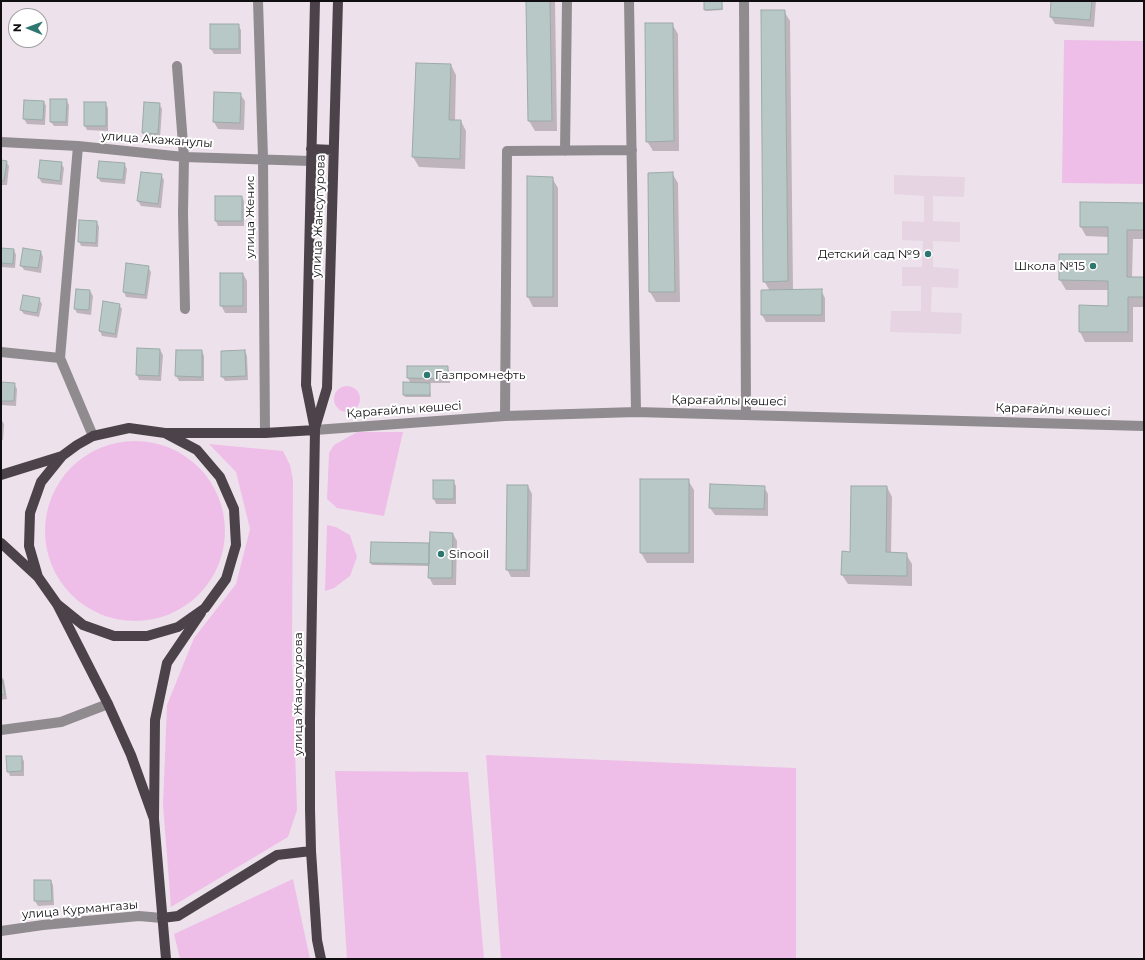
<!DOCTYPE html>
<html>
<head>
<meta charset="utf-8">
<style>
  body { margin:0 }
  #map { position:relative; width:1145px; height:960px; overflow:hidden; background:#ede2eb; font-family:Montserrat,sans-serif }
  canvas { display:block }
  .frame { position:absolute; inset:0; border:2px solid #110e11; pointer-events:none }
  .north { position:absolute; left:8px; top:8px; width:40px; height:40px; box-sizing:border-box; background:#fff; border:1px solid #a09fa0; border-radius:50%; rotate:271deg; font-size:11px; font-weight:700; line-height:16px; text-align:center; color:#110e11 }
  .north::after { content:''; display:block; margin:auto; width:14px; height:18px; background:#2e7670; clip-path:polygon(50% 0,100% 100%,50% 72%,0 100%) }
</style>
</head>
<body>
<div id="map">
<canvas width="1145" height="960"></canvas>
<div class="frame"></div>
<div class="north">N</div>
</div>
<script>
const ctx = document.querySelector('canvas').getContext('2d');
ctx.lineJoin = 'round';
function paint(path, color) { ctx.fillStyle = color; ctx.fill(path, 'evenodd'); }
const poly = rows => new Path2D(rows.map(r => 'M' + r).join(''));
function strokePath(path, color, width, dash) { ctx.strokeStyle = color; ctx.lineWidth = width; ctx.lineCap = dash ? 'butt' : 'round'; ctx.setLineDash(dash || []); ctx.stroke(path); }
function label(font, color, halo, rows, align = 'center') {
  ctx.font = font + ' Montserrat,sans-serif'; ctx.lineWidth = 4; ctx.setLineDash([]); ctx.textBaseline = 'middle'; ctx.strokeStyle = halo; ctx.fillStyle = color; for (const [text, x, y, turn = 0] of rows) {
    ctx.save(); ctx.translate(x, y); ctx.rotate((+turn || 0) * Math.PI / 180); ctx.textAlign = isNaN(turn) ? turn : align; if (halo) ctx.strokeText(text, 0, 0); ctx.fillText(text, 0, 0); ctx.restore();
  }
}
paint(poly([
  [894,175,965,177,964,197,933,196,933,221,960,222,960,242,933,241,933,267,959,269,958,288,932,287,931,312,962,313,961,334,890,332,891,311,921,311,921,286,902,286,902,267,922,267,923,241,902,240,902,221,924,222,924,196,894,194]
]), '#e6d4e3');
paint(poly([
  [1064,40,1144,41,1144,184,1062,183],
  '334 399a13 13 0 1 1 26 0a13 13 0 1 1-26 0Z',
  [357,432,403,432,384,516,337,508,327,499,329,453,334,445],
  '45 531a90 90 0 1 1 180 0a90 90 0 1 1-180 0Z',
  [209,444,283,451,290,465,293,480,292,655,297,810,288,837,171,907,163,805,167,705,194,638,236,584,250,529,236,472],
  [327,525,336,527,350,535,357,557,350,576,334,588,325,591],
  [486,755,796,768,796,959,501,959],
  [335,771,468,772,484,959,347,959],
  [293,879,310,959,180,959,174,934]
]), '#efbee8');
paint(poly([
  [527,1,555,1,557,131,535,131,529,121],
  [715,1,722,1,723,10,706,11,705,9],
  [1052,1,1096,1,1094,27,1055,24,1051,17],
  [784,11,790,21,793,290,821,290,825,298,825,322,766,322,762,315,762,291,770,291,764,281],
  [672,24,678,34,679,151,653,151,647,141],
  [211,25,238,25,241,30,241,54,214,54,211,49],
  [417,64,451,65,456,75,455,121,461,121,466,131,465,169,419,167,413,157],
  [240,94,245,101,244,130,218,129,214,122],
  [66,100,69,105,68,126,54,126,51,122],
  [44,102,46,106,45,125,27,124,24,119],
  [105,103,108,108,108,131,87,130,85,126],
  [159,104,162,109,160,138,146,137,143,133],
  [1,161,6,162,9,166,7,185,1,185],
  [41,161,61,163,64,168,62,185,42,183,39,178],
  [124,164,127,169,125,184,101,182,98,178],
  [672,173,678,183,680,302,656,302,650,292],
  [161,175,164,180,161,208,141,206,138,201],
  [528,178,552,178,558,188,558,307,533,307,528,297],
  [216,197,242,197,244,201,244,226,218,226,216,221],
  [1144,204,1144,239,1133,239,1132,278,1144,278,1144,307,1133,307,1133,342,1085,342,1080,332,1109,307,1109,290,1066,290,1060,280,1060,255,1109,255,1109,237,1086,236,1081,227],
  [97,222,99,227,98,247,81,246,79,241],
  [1,249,14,250,16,255,15,268,1,267],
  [41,252,43,257,41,273,24,270,21,265],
  [148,267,151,272,147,299,126,297,124,292],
  [243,274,247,281,247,313,225,313,221,305],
  [90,291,93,296,91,315,77,313,75,309],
  [39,299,42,304,39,317,24,314,21,310],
  [104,302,119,305,122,309,117,338,102,336,100,331],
  [160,350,163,355,161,381,139,380,137,375],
  [202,351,204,356,204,381,179,381,176,376],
  [245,351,247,356,248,380,225,381,222,376],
  [447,367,450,372,450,383,429,383,431,397,405,397,404,395,411,384,408,378],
  [1,383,14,384,17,389,16,406,1,405],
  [1,419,4,424,3,440,1,440],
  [641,480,688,480,694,490,694,563,647,563,641,553],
  [453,481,456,486,456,504,436,504,434,499],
  [528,486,532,494,530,577,511,577,507,569],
  [764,487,768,494,768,516,715,515,710,508],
  [887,487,892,497,891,554,906,554,912,564,912,586,848,584,842,575,851,553],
  [453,534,457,541,456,585,433,585,429,577,430,566,372,565,371,563,429,544,430,547],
  [1,676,4,680,7,699,1,700],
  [21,757,24,761,24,776,10,776,8,771],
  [51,881,53,885,54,905,38,906,35,901]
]), '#0003');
const building = poly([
  [526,1,550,1,552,121,528,121,526,1],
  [704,1,722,1,722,9,704,10,704,1],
  [1051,1,1092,1,1090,20,1050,17,1051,1],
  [761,10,785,10,788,281,763,282,761,10],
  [645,23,673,23,674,141,646,142,645,23],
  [210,24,239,24,239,49,210,49,210,24],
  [416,63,451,64,449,120,461,120,460,159,412,157,416,63],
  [214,92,241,93,240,123,213,122,214,92],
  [50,99,67,99,66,122,50,122,50,99],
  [24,100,44,101,43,120,23,119,24,100],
  [84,102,106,102,106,126,84,126,84,102],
  [144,102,160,103,158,134,142,133,144,102],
  [1,160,7,161,4,181,1,181,1,160],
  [40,160,62,162,60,181,38,178,40,160],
  [99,161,125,163,123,180,97,178,99,161],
  [141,172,162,174,158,204,137,201,141,172],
  [673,172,675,292,649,292,648,173,673,172],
  [527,176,553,177,553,297,527,297,527,176],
  [215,196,242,196,242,221,215,221,215,196],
  [1080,202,1144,203,1144,230,1127,230,1127,277,1144,277,1144,297,1128,297,1128,332,1079,332,1079,305,1108,306,1108,281,1059,280,1059,254,1108,254,1108,227,1080,227,1080,202],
  [79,220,97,221,96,243,78,242,79,220],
  [1,248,14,249,13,264,1,263,1,248],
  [23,248,41,251,38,268,20,266,23,248],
  [126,263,149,266,145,295,123,292,126,263],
  [220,273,243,273,243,306,220,306,220,273],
  [76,289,90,290,89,310,74,309,76,289],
  [822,289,822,315,761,315,761,290,822,289],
  [23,295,40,298,37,313,20,310,23,295],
  [103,301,120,304,115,334,99,331,103,301],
  [137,348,160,349,159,376,136,375,137,348],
  [176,350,202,350,202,377,175,376,176,350],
  [245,350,246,376,221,377,221,351,245,350],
  [407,366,448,366,448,379,407,378,407,366],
  [1,382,15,383,14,401,1,401,1,382],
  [403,382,430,383,430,395,403,395,403,382],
  [640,479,689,479,689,553,640,553,640,479],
  [433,480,454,480,454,499,433,499,433,480],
  [710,484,765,486,764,509,709,508,710,484],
  [507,485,528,485,527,570,506,570,507,485],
  [851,486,887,486,886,552,907,553,907,576,841,575,842,551,850,552,851,486],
  [430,532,453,533,452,578,428,578,430,532],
  [371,542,429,543,429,564,370,563,371,542],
  [1,675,5,694,1,695,1,675],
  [6,756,22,756,22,771,7,772,6,756],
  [34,880,51,880,52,901,34,901,34,880]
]);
paint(building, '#b8c8c6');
strokePath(building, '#9baaa8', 1);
strokePath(poly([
  [258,1,263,158,265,433],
  [629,1,636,412],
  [744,1,746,415],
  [177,66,184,157,183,213,185,309],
  [1,142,78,146,184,157,311,161],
  [565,151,567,1],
  [1,352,60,358,93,436],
  [60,358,78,146],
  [505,416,507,151,632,150],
  [315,430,505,416,636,412,1144,426],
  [1,730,61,722,108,704],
  [1,931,43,925,139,916,162,918]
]), '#908b8f', 10);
strokePath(poly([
  [315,1,306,385,315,430,310,719,310,809,311,851,317,940,321,959],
  [311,149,333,150],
  [315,428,327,388,338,1],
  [167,433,265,433,315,430],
  [1,475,62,456],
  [1,543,38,577],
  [57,604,83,625,114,636,147,636,178,627,205,608,226,579,236,545,234,509,220,477,197,450,165,433,129,428,93,436,77,445,62,456,41,482,30,513,29,546,38,577,57,604,108,704,131,755,154,819],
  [162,918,178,916,277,855,311,851],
  [166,959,154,819,155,720,167,663,201,613]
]), '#4b4349', 10);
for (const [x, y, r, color] of [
  [928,254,4,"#2e7670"],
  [1093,266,4,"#2e7670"],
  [427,375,4,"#2e7670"],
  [441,554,4,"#2e7670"]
]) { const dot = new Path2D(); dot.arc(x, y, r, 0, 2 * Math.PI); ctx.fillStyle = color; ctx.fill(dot); strokePath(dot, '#fff', 1.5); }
label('12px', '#110e11', '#fff', [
  ["улица Акажанулы",157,140,4],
  ["улица Жансугурова",319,216,-88],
  ["улица Женис",250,217,-90],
  ["Қарағайлы көшесі",729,401,1],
  ["Қарағайлы көшесі",404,410,-4],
  ["Қарағайлы көшесі",1053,410,2],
  ["улица Жансугурова",298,694,-90],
  ["улица Курмангазы",80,910,-5]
]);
label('12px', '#110e11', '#fff', [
  ["Детский сад №9",920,254],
  ["Школа №15",1085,266],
  ["Газпромнефть",435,375,"left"],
  ["Sinooil",449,554,"left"]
], 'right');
</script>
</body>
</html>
